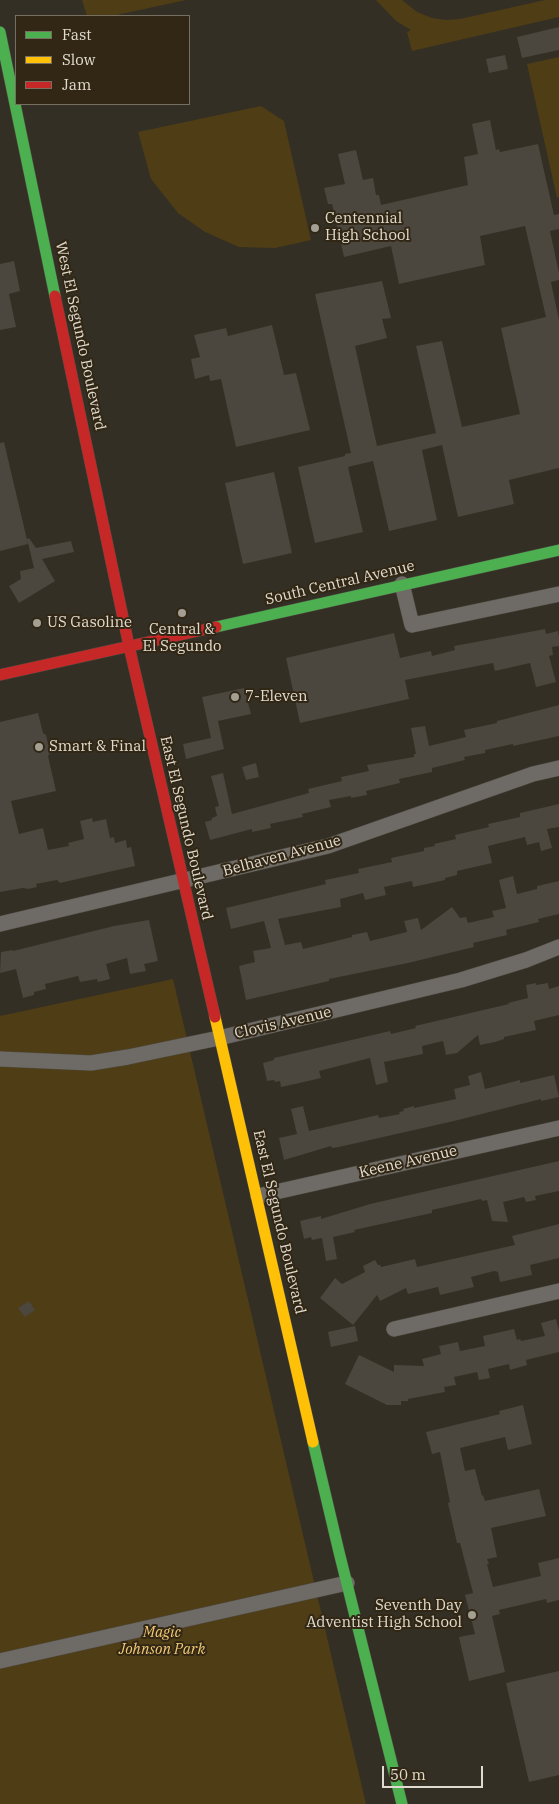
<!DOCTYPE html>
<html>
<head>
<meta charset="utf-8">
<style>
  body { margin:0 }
  #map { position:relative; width:559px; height:1804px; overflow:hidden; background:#342f24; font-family:"IBM Plex Serif",serif }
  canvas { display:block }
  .legend { position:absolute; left:15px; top:15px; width:175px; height:90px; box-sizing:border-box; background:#312714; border:1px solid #776f5f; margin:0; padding:6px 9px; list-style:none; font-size:15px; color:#e1dbcf }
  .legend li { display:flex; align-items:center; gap:10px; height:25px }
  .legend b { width:25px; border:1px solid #776f5f }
  .scale { position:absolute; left:382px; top:1766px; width:101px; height:22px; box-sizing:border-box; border:2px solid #e1dbcf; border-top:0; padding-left:6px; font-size:15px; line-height:18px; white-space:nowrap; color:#e1dbcf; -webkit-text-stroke:4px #312714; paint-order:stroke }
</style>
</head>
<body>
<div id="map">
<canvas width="559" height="1804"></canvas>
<ul class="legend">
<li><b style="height:6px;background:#4caf50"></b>Fast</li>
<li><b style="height:6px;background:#ffc107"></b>Slow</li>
<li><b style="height:6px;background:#c62828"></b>Jam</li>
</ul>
<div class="scale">50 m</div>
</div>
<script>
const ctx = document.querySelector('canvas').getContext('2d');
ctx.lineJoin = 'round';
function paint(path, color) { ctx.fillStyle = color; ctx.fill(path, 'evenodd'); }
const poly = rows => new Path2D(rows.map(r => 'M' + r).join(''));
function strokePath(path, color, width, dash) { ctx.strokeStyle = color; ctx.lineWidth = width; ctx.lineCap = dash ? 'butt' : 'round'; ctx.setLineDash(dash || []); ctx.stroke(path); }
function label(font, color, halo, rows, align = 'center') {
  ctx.font = font + ' "IBM Plex Serif",serif'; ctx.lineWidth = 4; ctx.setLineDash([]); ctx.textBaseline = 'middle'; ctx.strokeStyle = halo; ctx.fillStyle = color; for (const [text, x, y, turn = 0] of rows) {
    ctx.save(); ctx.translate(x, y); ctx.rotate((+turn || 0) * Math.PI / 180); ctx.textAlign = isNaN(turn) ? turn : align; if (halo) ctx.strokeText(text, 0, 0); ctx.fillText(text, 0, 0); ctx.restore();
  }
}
paint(poly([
  [82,0,186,0,112,16,87,16],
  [376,0,402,0,417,12,432,18,446,20,460,19,545,0,559,0,559,17,412,51,407,32,411,30,396,21],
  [559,57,559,197,557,198,527,64],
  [261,106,284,121,311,240,275,248,239,247,205,232,178,213,151,179,138,132],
  [173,979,366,1804,0,1804,0,1016]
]), '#4f3d16');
paint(poly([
  [559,27,559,50,522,58,517,37],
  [505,55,508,69,489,73,486,59],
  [490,120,496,150,499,149,500,152,538,144,554,215,559,214,559,229,550,231,559,273,559,280,551,282,559,320,559,468,509,480,514,504,458,517,442,445,422,450,437,520,389,531,373,461,348,467,363,532,315,543,298,467,345,456,345,454,351,453,315,294,382,281,391,318,382,319,387,338,355,346,377,446,436,433,416,346,442,341,462,427,520,414,501,328,546,317,525,226,480,236,485,265,399,284,391,246,344,257,332,204,328,204,324,188,345,184,338,154,356,150,363,180,373,178,376,195,379,195,381,205,468,185,464,157,478,154,472,124],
  [14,261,20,291,9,294,16,327,0,330,0,264],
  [272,325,284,375,296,373,310,430,236,447,221,379,210,381,209,375,195,379,191,359,200,357,194,335,226,328,228,336],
  [4,442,28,544,0,551,0,443],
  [274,472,292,553,243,564,225,483],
  [29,538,36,548,71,541,74,552,42,559,55,581,19,603,9,586,21,579,20,571,34,568,27,539],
  [545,629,546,634,558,631,559,637,559,646,552,647,553,655,549,656,556,682,536,687,530,663,495,671,493,663,405,680,409,699,300,723,286,658,394,633,400,658,431,651,432,656,455,650,454,646],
  [244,688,251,714,218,721,224,749,186,759,183,744,211,738,202,697],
  [559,705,559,736,513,746,513,744,485,750,485,753,464,757,465,760,432,768,432,772,399,779,400,783,366,791,367,795,351,798,351,796,329,800,331,807,302,814,303,817,270,824,271,828,252,832,252,829,210,840,205,822,212,820,212,818,217,816,215,807,219,806,211,776,223,773,232,814,309,793,308,789,342,781,341,777,369,771,367,765,414,757,414,754,416,754,411,728,425,726,429,746,466,737,464,730,497,723,497,721],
  [38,713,43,733,46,735,50,753,48,756,56,791,11,801,19,834,43,828,48,850,69,846,68,843,84,839,80,821,92,818,93,822,106,819,110,838,114,837,115,843,126,840,127,848,131,847,135,866,60,883,57,880,36,884,37,887,28,889,23,888,0,892,0,722],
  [256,763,259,777,246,780,242,767],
  [559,804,559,827,547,829,552,848,541,851,539,842,527,845,525,837,488,846,492,863,457,871,457,875,445,878,445,880,413,887,412,881,384,887,386,895,365,900,363,893,340,899,341,907,278,919,285,945,301,942,303,949,352,937,352,935,367,932,370,941,407,932,404,921,418,918,421,930,452,907,460,918,466,917,468,923,494,917,492,911,506,908,499,880,513,876,517,894,537,889,537,886,559,881,559,914,538,919,539,922,506,930,507,935,473,943,474,947,408,963,329,979,329,981,246,1000,239,966,255,962,253,951,271,948,264,921,231,929,226,908,326,884,325,880,359,873,358,869,392,862,391,858,424,851,424,848,435,846,434,844,456,839,455,835,489,827,488,824,520,817,520,813],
  [149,920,158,961,144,964,146,971,130,974,127,958,106,964,110,979,98,982,97,979,80,982,78,976,45,984,46,989,34,992,34,995,23,998,16,969,0,973,1,952,13,950,13,951,114,926],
  [536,983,536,985,548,983,549,989,559,986,559,1015,534,1021,536,1030,504,1037,504,1039,495,1042,480,1045,478,1035,457,1053,446,1055,443,1041,422,1046,423,1054,384,1062,388,1082,376,1085,370,1058,319,1071,321,1078,295,1084,281,1087,280,1081,275,1082,274,1080,267,1081,263,1063,274,1060,274,1058,390,1031,391,1034,416,1028,415,1026,509,1004,508,1003,528,998,526,985],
  [481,1072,485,1089,520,1080,520,1083,554,1075,559,1097,541,1101,541,1099,454,1121,339,1147,332,1148,331,1146,284,1160,279,1138,297,1134,291,1109,303,1106,309,1131,378,1115,379,1118,400,1114,399,1112,404,1111,403,1109,414,1106,414,1108,456,1099,454,1089,470,1085,468,1076],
  [559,1161,559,1191,535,1196,536,1200,526,1202,524,1197,503,1202,508,1222,492,1221,487,1200,482,1201,481,1199,432,1210,432,1213,354,1230,355,1232,333,1237,337,1259,326,1261,322,1238,312,1240,311,1237,304,1239,300,1221,321,1216,321,1219,370,1204],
  [559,1224,559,1258,530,1265,532,1275,500,1282,498,1272,494,1271,471,1277,474,1287,440,1295,438,1287,408,1294,406,1288,380,1301,377,1295,353,1325,320,1298,335,1278,342,1284,365,1272,363,1266,375,1260,378,1265,380,1265,381,1267,415,1259,417,1267,515,1245,512,1236],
  [29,1301,35,1310,25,1317,18,1308],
  [556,1319,559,1331,559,1352,526,1360,527,1365,510,1370,509,1364,488,1369,490,1378,479,1380,477,1372,454,1377,456,1385,444,1387,445,1392,408,1399,408,1401,401,1401,401,1405,387,1405,345,1384,359,1355,394,1372,394,1365,424,1366,422,1359,441,1354,439,1346,458,1342,460,1351,485,1346,483,1336,514,1329,517,1340,520,1339,521,1341,545,1336,541,1323],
  [355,1326,358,1341,331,1347,328,1332],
  [523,1405,532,1444,508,1450,505,1437,460,1448,465,1471,475,1469,482,1496,483,1495,485,1501,539,1489,546,1516,491,1528,497,1557,487,1559,489,1564,487,1564,493,1587,541,1576,538,1563,559,1558,559,1600,547,1603,546,1599,499,1610,500,1614,492,1616,505,1672,469,1681,459,1637,475,1634,465,1595,473,1593,460,1543,457,1543,448,1503,450,1502,440,1452,432,1454,426,1432,500,1414,499,1411],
  [559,1671,559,1775,529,1782,506,1683]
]), '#4b463e');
const street = poly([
  [402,584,412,625,559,594],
  [0,924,328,846,533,774,559,768],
  [0,1059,91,1063,128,1057,219,1038,461,980,526,960,559,947],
  [258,1196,559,1128],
  [394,1329,559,1291],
  [0,1661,347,1583]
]);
const fast = poly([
  [0,32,55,296],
  [216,627,559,550],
  [313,1442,339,1552,402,1804]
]);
const slow = poly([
  [215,1017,313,1442]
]);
const jam = poly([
  [55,296,129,646],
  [129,646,215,1017],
  [0,675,216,627]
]);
strokePath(street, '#4e4a41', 16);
strokePath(fast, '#4e4a41', 12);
strokePath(slow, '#4e4a41', 12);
strokePath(jam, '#4e4a41', 12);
strokePath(street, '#6e6b67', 15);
strokePath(fast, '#4caf50', 11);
strokePath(slow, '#ffc107', 11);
strokePath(jam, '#c62828', 11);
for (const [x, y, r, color] of [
  [315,228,5,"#a49f93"],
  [182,613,5,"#a49f93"],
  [37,623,5,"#a49f93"],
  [235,697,5,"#a49f93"],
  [39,747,5,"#a49f93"],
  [472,1615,5,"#a49f93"]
]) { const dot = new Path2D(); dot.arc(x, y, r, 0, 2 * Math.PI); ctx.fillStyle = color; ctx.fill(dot); strokePath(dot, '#312714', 2); }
label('15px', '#e1dbcf', '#312714', [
  ["Centennial",325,219],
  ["High School",325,236],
  ["US Gasoline",47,623],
  ["Central &",182,630,"center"],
  ["El Segundo",182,647,"center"],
  ["7-Eleven",245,697],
  ["Smart & Final",49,747],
  ["Seventh Day",462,1606,"right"],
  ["Adventist High School",462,1623,"right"]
], 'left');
label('15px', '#e1dbcf', '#312714', [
  ["West El Segundo Boulevard",80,336,78],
  ["South Central Avenue",340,583,-13],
  ["East El Segundo Boulevard",186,828,77],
  ["Belhaven Avenue",282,856,-15],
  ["Clovis Avenue",283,1023,-13],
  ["Keene Avenue",408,1162,-13],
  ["East El Segundo Boulevard",279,1222,77]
]);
label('italic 15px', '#f3c975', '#312714', [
  ["Magic",162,1633],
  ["Johnson Park",162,1650]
]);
</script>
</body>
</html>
